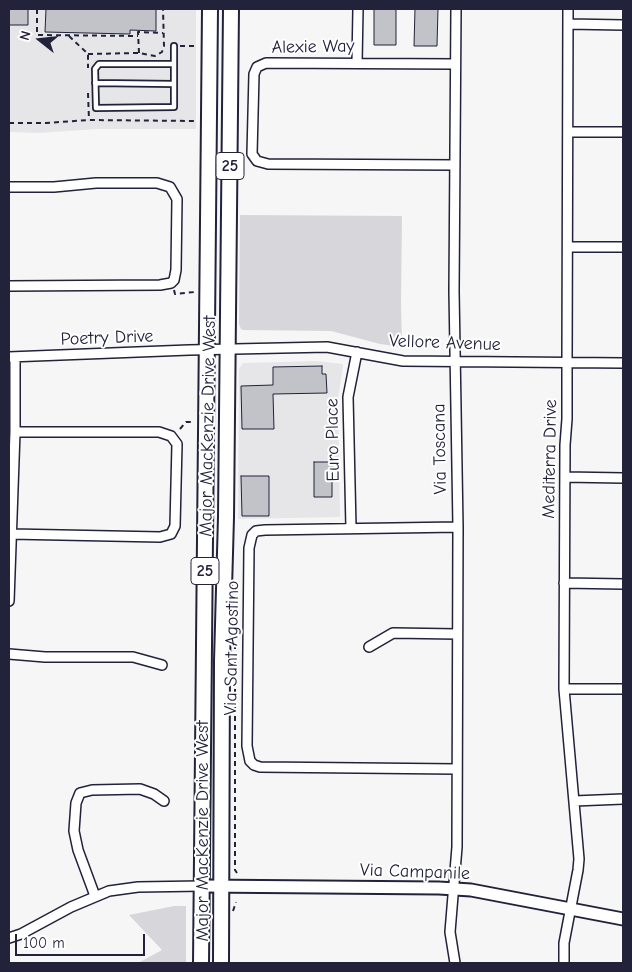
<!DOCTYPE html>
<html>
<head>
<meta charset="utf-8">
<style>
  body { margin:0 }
  #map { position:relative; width:632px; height:972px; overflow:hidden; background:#f6f6f7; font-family:"Comic Neue",sans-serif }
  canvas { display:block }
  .frame { position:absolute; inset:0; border:10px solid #22223b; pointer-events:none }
  .north { position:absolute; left:15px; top:15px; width:50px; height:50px; -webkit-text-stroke:4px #fff; paint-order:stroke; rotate:286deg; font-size:14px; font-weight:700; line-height:20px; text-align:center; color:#22223b }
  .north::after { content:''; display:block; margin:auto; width:18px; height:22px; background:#22223b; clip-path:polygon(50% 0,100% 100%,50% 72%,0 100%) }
  .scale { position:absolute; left:15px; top:934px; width:130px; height:22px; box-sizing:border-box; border:2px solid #22223b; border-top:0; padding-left:6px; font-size:15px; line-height:18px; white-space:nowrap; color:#22223b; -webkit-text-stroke:4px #fff; paint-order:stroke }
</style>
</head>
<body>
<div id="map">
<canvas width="632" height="972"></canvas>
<div class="frame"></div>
<div class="north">N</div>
<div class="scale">100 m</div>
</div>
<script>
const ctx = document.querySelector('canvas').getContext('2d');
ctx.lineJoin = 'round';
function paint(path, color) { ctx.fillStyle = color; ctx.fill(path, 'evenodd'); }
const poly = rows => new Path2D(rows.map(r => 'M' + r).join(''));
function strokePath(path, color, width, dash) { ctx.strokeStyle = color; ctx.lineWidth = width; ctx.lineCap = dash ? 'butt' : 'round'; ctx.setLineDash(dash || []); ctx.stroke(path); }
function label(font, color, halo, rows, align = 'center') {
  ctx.font = font + ' "Comic Neue",sans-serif'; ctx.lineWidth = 4; ctx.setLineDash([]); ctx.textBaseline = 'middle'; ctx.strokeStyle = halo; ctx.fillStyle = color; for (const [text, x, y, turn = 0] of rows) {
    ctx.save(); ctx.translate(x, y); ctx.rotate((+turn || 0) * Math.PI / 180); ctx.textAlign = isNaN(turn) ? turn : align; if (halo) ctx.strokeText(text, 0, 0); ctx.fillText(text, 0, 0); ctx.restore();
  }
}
paint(poly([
  [9,9,196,9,196,129,97,129,38,133,9,132],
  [317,361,342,364,343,366,338,399,340,517,238,519,239,369,243,363]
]), '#e6e6e9');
paint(poly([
  [240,215,402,216,401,302,402,347,380,344,331,331,243,330,241,329,239,324],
  [174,906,186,906,186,963,138,963,162,950,129,915]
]), '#d7d7db');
const building = poly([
  [9,9,28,9,28,25,9,25,9,9],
  [46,9,156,9,156,31,130,30,130,34,45,32,46,9],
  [374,9,396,9,396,45,374,45,374,9],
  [415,9,438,9,437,46,414,46,415,9],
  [322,366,322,374,326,374,327,393,273,394,274,429,242,429,241,386,273,385,273,367,322,366],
  [314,462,332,462,332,497,314,497,314,462],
  [241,476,269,476,269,516,242,516,241,476]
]);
paint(building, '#c2c2c9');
strokePath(building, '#22223b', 1);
const lane = poly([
  [174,46,174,107,96,108,95,69,99,64,174,64],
  [95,83,174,84]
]);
const street = poly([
  [568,24,623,25],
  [357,63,358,9],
  [455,64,266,63,257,67,254,74,252,154,257,161,268,164,455,165],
  [568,132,623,132],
  [9,187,54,187,96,183,157,183,170,187,177,199,176,270,174,280,171,283,160,285,9,286],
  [568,247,623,247],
  [9,357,189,350,327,347,403,361,623,363],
  [565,477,623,478],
  [351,528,348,397,357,352],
  [11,534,160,537,171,534,175,526,177,444,171,436,159,432,15,432],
  [564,583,623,584],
  [9,601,15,432,15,358],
  [369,647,393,633,457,634],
  [9,654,45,657,133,657,162,665],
  [564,689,623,689],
  [456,769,260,767,254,765,250,761,247,746,249,548,252,535,256,531,265,530,458,527],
  [574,801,623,799],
  [95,896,78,850,74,831,76,803,80,793,92,790,140,789,154,794,164,801],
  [9,938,21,934,71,907,109,891,138,887,202,886],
  [455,963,450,932,457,847,458,527,454,291,456,9],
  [564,963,564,943,578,870,579,859,564,689,565,445,567,419,567,362,568,9]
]);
const secondary = poly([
  [202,886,439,888,471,890,623,919]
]);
const primary = poly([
  [201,963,210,9],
  [221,963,222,661,226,517,231,9]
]);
strokePath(lane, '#22223b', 8);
strokePath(street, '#22223b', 12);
strokePath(secondary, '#22223b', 15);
strokePath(primary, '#22223b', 18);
strokePath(poly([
  [37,9,37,35,138,36],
  [69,36,88,54,88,68],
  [180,46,197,46],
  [139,53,138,32,163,33],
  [88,54,139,53,155,56,162,52,164,46,163,9],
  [88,93,89,120],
  [9,123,46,123,89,120,197,121],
  [174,290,175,294,195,292],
  [180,429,186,422,194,422],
  [235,626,235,870,237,873],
  [233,911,236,902]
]), '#22223b', 2, [5, 4]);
strokePath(lane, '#fff', 4.5);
strokePath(street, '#fff', 9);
strokePath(secondary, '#fff', 11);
strokePath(primary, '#fff', 14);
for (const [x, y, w] of [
  [230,166,28],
  [205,571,28]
]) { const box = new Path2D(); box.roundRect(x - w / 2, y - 13.5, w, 27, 4); ctx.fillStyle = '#fff'; ctx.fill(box); strokePath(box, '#22223b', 1); }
label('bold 16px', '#22223b', null, [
  ["25",230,166],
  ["25",205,571]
]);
label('18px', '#22223b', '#fff', [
  ["Alexie Way",313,47,-1],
  ["Poetry Drive",107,338,-2],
  ["Vellore Avenue",445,343,2],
  ["Major MacKenzie Drive West",208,426,-89],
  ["Euro Place",333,440,-91],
  ["Via Toscana",440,449,-91],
  ["Mediterra Drive",550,459,-89],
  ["Via Sant Agostino",232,648,-89],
  ["Major MacKenzie Drive West",203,831,-90],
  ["Via Campanile",415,872,2]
]);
</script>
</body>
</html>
